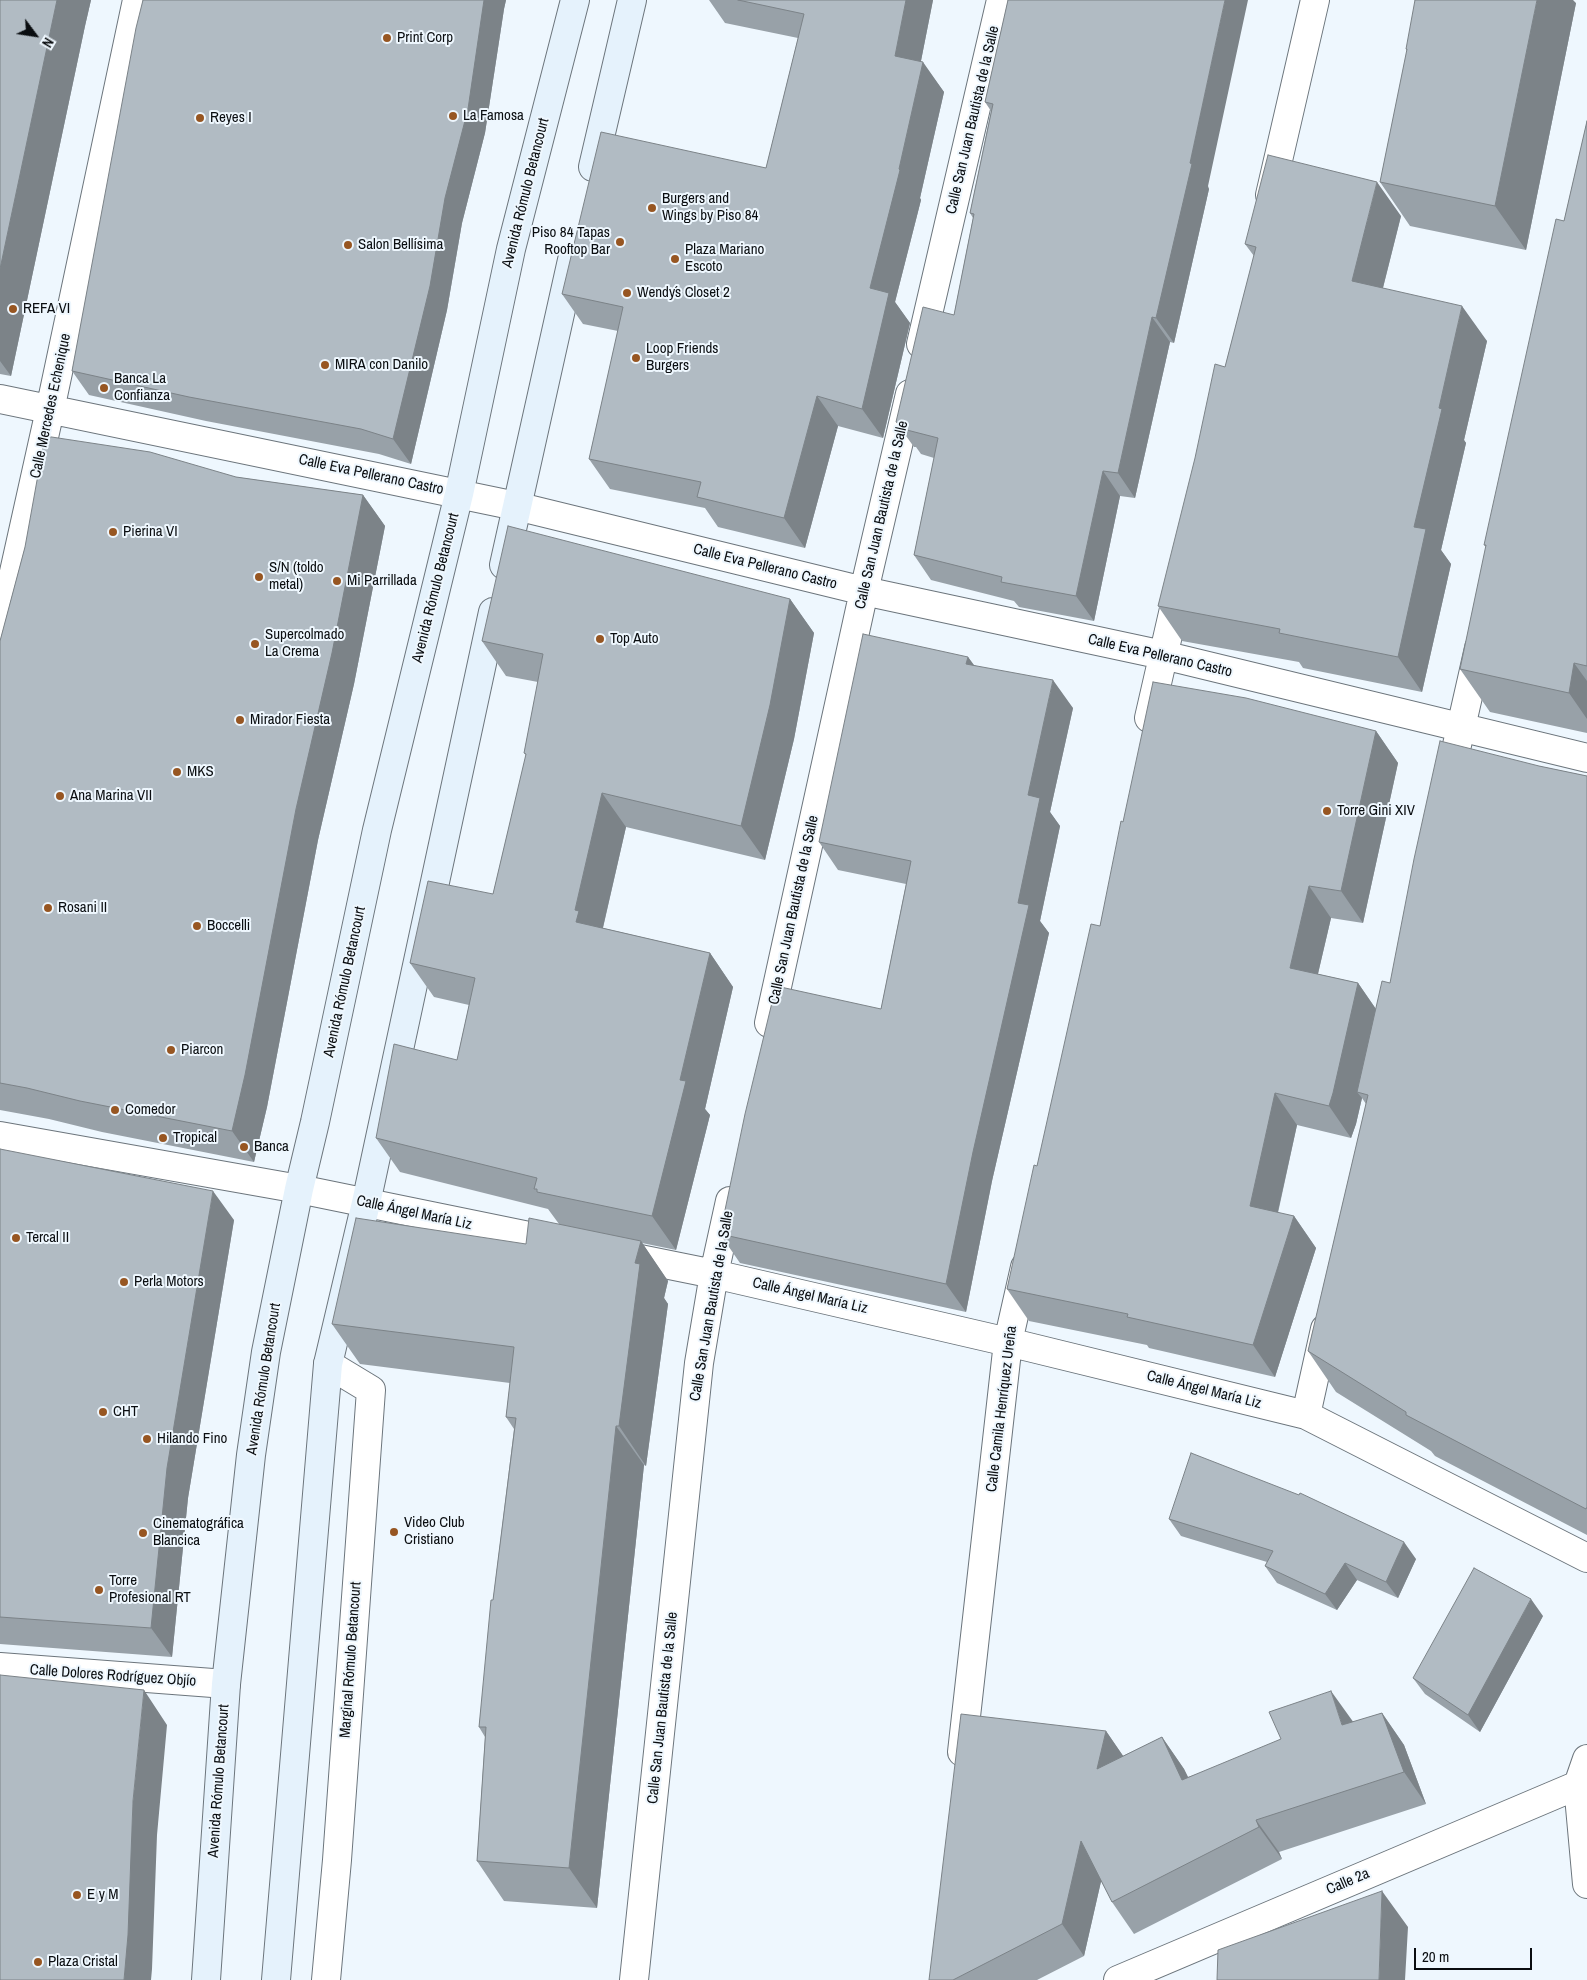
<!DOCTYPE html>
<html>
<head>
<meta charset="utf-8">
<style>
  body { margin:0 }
  #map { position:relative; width:1587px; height:1980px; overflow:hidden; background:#eef7fe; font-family:"Archivo Narrow",sans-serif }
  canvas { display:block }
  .north { position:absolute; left:10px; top:10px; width:50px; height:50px; -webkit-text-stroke:4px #eef7fe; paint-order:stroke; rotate:121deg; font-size:14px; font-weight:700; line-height:20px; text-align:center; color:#0a0d10 }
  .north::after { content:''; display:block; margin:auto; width:18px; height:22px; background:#0a0d10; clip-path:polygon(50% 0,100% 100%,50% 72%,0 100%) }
  .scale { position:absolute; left:1414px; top:1948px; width:118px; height:22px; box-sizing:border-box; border:2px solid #0a0d10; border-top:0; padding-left:6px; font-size:15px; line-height:18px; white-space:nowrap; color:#0a0d10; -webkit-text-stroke:4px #eef7fe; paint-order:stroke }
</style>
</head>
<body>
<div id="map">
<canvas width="1587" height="1980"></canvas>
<div class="north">N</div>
<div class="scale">20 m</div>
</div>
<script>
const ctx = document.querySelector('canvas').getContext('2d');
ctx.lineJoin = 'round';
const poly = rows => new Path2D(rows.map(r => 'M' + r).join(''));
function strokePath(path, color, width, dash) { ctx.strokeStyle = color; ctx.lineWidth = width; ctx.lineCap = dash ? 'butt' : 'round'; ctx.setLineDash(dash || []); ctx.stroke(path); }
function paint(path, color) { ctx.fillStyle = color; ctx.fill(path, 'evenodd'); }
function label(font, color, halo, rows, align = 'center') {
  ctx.font = font + ' "Archivo Narrow",sans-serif'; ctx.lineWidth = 4; ctx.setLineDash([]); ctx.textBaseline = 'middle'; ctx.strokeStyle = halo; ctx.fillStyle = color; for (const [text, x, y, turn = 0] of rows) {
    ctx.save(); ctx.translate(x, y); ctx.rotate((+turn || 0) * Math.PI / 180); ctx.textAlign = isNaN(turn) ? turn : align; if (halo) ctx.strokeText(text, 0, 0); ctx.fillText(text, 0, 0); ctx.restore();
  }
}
const street = poly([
  [1270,195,1315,0],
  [921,344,1001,0],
  [0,399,516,506,864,591,1163,655,1587,758],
  [0,635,50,410,137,0],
  [1149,718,1179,587],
  [1457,745,1479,648],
  [769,1023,864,591,910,394],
  [0,1136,299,1189,563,1243],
  [620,1255,714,1274,1008,1342,1306,1415,1587,1558],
  [1306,1415,1325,1329],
  [0,1667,226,1684],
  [962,1752,1008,1342,1025,1267],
  [1587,1759,1578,1785,1587,1884],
  [326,1980,337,1860,371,1390,328,1364],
  [634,1980,699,1363,714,1274,730,1201],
  [1118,1980,1578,1785]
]);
const secondary = poly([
  [593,167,632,0],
  [504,565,572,260],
  [206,1980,226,1684,251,1455,266,1352,299,1189,315,1122,377,830,459,494,511,249,575,0],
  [276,1980,328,1364,366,1203,493,612]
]);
strokePath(street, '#6c757c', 30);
strokePath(secondary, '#6c757c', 30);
strokePath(street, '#fff', 28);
strokePath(secondary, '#e5f2fc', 28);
paint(poly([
  [0,0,91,0,85,26,11,376,0,374],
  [143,0,506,0,504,9,485,133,462,223,447,310,411,464,379,454,206,421,89,395,72,371],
  [709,0,933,0,921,61,944,92,920,198,921,200,895,302,910,323,883,438,838,426,805,548,718,527,705,508,610,489,589,459,618,331,583,324,562,294,766,168,798,38,725,23],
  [1008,0,1209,189,1174,343,1170,342,1135,498,1120,496,1094,621,1019,607,1014,601,931,580,914,555,934,458,921,454,916,447,914,447,896,422,954,315,973,218,970,213,991,111,985,102],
  [1576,3,1526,250,1410,226,1380,182,1407,51,1406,49],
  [1587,121,1587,733,1490,712,1460,669,1486,547,1484,545,1564,221],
  [1401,216,1383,288,1487,341,1464,440,1466,443,1441,550,1451,564,1422,692,1303,668,1299,662,1182,641,1158,606,1225,367,1254,256,1245,244],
  [236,477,363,495,385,526,354,684,318,840,267,1107,254,1162,102,1132,49,1119,0,1110,0,641,25,547],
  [790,599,814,633,794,739,765,860,626,827,603,928,710,953,733,987,705,1109,710,1115,676,1250,642,1243,668,1281,664,1298,668,1304,646,1466,644,1465,597,1908,504,1901,477,1861,485,1737,479,1727,493,1600,514,1429,506,1417,510,1383,360,1364,332,1324,526,1244,559,1224,548,1209,400,1172,376,1138,457,1060,469,1005,434,997,410,963,493,894,526,755,524,753,538,682,506,676,482,641],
  [968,657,974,665,1073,708,1050,812,1060,826,1040,921,1049,933,992,1181,966,1312,740,1263,720,1234,881,1009,906,884,838,870,819,842],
  [1376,731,1398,763,1363,923,1331,918,1318,974,1358,983,1376,1009,1390,983,1539,766,1587,776,1587,1535,1435,1456,1431,1451,1336,1392,1308,1351,1366,1104,1362,1098,1356,1124,1351,1138,1297,1125,1278,1213,1294,1216,1316,1248,1275,1377,1149,1348,1147,1345,1029,1321,1007,1289,1037,1166,1100,926,1123,822],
  [0,1149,234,1220,188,1498,172,1657,0,1644],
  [1169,1519,1416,1559,1398,1598,1357,1580,1337,1610,1277,1583,1265,1566,1267,1562,1181,1536],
  [1543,1616,1480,1732,1425,1694,1413,1678],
  [1382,1713,1404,1745,1426,1804,1279,1852,1282,1859,1134,1934,1112,1902,1101,1881,1084,1956,1037,1980,929,1980,1106,1731,1123,1756,1162,1737,1184,1769,1188,1777,1353,1722]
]), '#98a1a8');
paint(poly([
  [57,0,91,0,85,26,11,376,0,361,0,269],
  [484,0,506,0,504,9,485,133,462,223,447,310,411,464,393,439,445,198],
  [906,0,933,0,916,86,895,56],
  [1225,0,1248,0,1208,186,1209,189,1174,343,1156,318],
  [1537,0,1573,0,1576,3,1526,250,1495,206],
  [923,62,944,92,920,198,921,200,895,302,910,323,883,438,862,409,870,288,899,169],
  [1377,182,1401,216,1376,315,1352,281],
  [1462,306,1487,341,1464,440,1466,443,1441,550,1451,564,1422,692,1398,657,1414,527,1439,408],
  [1152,317,1170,342,1135,498,1118,473],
  [817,396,838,426,805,548,784,518],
  [1103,471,1120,496,1094,621,1076,596],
  [363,495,385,526,354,684,318,840,267,1107,254,1162,232,1131,296,809],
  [790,599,814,633,794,739,765,860,741,826],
  [968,657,988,685,966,664],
  [1574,663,1587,681,1587,719,1569,693],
  [1053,680,1073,708,1050,812,1060,826,1040,921,1049,933,992,1181,966,1312,946,1284,1018,903,1028,795],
  [1376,731,1398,763,1363,923,1341,891],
  [602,793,626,827,600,940,576,922,575,910],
  [1309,886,1331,918,1312,999,1290,968],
  [710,953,733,987,705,1109,710,1115,676,1250,652,1216,680,1080],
  [1358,983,1380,1015,1357,1092,1362,1098,1356,1124,1351,1138,1329,1106],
  [1275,1093,1297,1125,1272,1238,1250,1206],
  [213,1191,234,1220,188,1498,172,1657,151,1628,167,1468],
  [1294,1216,1316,1248,1275,1377,1253,1345],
  [641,1241,668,1281,664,1298,668,1304,646,1466,619,1426,635,1263],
  [616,1426,644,1465,597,1908,569,1868],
  [1404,1542,1416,1559,1398,1598,1386,1582],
  [1345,1563,1357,1580,1337,1610,1325,1594],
  [1531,1599,1543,1616,1480,1732,1468,1715],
  [144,1690,167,1725,157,1835,152,1969,151,1980,124,1980,133,1801],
  [1331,1691,1354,1723,1342,1725],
  [1382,1713,1404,1745,1426,1804,1404,1772],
  [1106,1731,1128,1763,1097,1769],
  [1162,1737,1184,1769,1205,1812,1182,1780],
  [1256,1820,1279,1852,1282,1859,1259,1827],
  [1081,1841,1103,1873,1084,1956,1062,1924],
  [1382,1891,1408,1927,1405,1980,1379,1980]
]), '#7c8388');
const building = poly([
  [0,0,57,0,0,269,0,0],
  [143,0,484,0,468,109,445,198,430,286,393,439,361,429,189,397,72,371,136,28,143,0],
  [738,0,906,0,895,56,923,62,899,169,900,170,870,288,889,293,862,409,817,396,784,518,697,497,701,482,589,459,623,307,562,294,601,132,766,168,804,14,738,0],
  [1008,0,1225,0,1190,163,1192,164,1156,318,1152,317,1118,473,1103,471,1076,596,1001,582,1002,577,914,555,938,438,903,429,904,424,896,422,923,307,954,315,974,214,970,213,993,104,985,102,1008,0],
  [1415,0,1537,0,1495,206,1380,182,1407,49,1406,49,1415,0],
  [1587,121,1587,666,1574,663,1569,693,1460,669,1486,545,1484,545,1556,219,1564,221,1587,121],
  [1268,155,1377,182,1352,281,1462,306,1439,408,1442,409,1414,527,1426,529,1398,657,1279,633,1280,629,1158,606,1195,458,1215,364,1225,367,1256,247,1245,244,1268,155],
  [45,436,150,452,236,477,363,495,332,653,296,809,245,1075,232,1131,80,1101,27,1088,0,1083,0,641,25,547,45,436],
  [508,526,790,599,770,705,741,826,602,793,575,910,579,911,576,922,710,953,680,1080,686,1081,652,1216,537,1192,537,1189,534,1189,537,1178,376,1138,394,1044,457,1060,475,978,410,963,428,881,493,894,526,754,524,753,543,654,482,641,508,526],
  [863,634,968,657,966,664,1053,680,1028,795,1040,798,1018,903,1029,905,973,1152,946,1284,720,1234,745,1114,776,986,881,1009,911,861,819,842,863,634],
  [1153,682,1246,698,1376,731,1341,891,1309,886,1290,968,1358,983,1333,1093,1329,1106,1275,1093,1250,1206,1294,1216,1253,1345,1127,1317,1128,1314,1007,1289,1034,1165,1037,1166,1091,924,1100,926,1121,821,1123,822,1153,682],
  [1440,741,1539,766,1587,776,1587,1507,1586,1509,1406,1415,1406,1412,1308,1351,1368,1095,1357,1092,1382,981,1390,983,1414,859,1440,741],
  [0,1149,213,1191,167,1468,151,1628,0,1617,0,1149],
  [356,1218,526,1244,529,1218,641,1241,635,1263,640,1264,619,1426,616,1426,569,1868,477,1861,486,1727,479,1727,491,1600,493,1600,516,1418,506,1417,514,1347,332,1324,356,1218],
  [1191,1453,1299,1495,1300,1493,1404,1542,1386,1582,1345,1563,1325,1594,1265,1566,1273,1551,1169,1519,1191,1453],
  [1474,1568,1531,1599,1468,1715,1413,1678,1474,1568],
  [0,1675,144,1690,133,1801,128,1935,124,1980,0,1980,0,1675],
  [1331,1691,1342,1725,1382,1713,1404,1772,1256,1820,1259,1827,1112,1902,1081,1841,1062,1924,953,1980,929,1980,961,1714,1106,1731,1097,1769,1162,1737,1182,1780,1281,1739,1269,1712,1331,1691],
  [1382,1891,1379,1980,1217,1980,1218,1950,1382,1891]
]);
paint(building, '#b1bbc3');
strokePath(building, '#7c8388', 1);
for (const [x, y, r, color] of [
  [387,38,5,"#975622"],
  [453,116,5,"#975622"],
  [200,118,5,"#975622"],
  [652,208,5,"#975622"],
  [620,242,5,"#975622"],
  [348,245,5,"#975622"],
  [675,259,5,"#975622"],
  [627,293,5,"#975622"],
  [13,309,5,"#975622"],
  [636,358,5,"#975622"],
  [325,365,5,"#975622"],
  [104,388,5,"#975622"],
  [113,532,5,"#975622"],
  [259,577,5,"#975622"],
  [337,581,5,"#975622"],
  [600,639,5,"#975622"],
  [255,644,5,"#975622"],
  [240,720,5,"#975622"],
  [177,772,5,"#975622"],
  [60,796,5,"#975622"],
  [1327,811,5,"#975622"],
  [48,908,5,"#975622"],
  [197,926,5,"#975622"],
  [171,1050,5,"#975622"],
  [115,1110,5,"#975622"],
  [163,1138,5,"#975622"],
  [244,1147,5,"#975622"],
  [16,1238,5,"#975622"],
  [124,1282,5,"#975622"],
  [103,1412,5,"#975622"],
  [147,1439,5,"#975622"],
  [394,1532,5,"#975622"],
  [143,1533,5,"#975622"],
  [99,1590,5,"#975622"],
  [77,1895,5,"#975622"],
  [38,1962,5,"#975622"]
]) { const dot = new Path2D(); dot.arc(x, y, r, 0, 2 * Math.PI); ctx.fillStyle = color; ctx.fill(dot); strokePath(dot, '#eef7fe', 2); }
label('15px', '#0a0d10', '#eef7fe', [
  ["Print Corp",397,38],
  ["La Famosa",463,116],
  ["Reyes I",210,118],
  ["Burgers and",662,199],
  ["Wings by Piso 84",662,216],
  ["Piso 84 Tapas",610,233,"right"],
  ["Rooftop Bar",610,250,"right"],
  ["Salon Bellísima",358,245],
  ["Plaza Mariano",685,250],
  ["Escoto",685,267],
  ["Wendy´s Closet 2",637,293],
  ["REFA VI",23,309],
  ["Loop Friends",646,349],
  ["Burgers",646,366],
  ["MIRA con Danilo",335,365],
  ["Banca La",114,379],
  ["Confianza",114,396],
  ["Pierina VI",123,532],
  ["S/N (toldo",269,568],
  ["metal)",269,585],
  ["Mi Parrillada",347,581],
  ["Supercolmado",265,635],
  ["La Crema",265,652],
  ["Top Auto",610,639],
  ["Mirador Fiesta",250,720],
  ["MKS",187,772],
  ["Ana Marina VII",70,796],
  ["Torre Gini XIV",1337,811],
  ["Rosani II",58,908],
  ["Boccelli",207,926],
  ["Piarcon",181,1050],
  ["Comedor",125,1110],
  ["Tropical",173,1138],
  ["Banca",254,1147],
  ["Tercal II",26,1238],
  ["Perla Motors",134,1282],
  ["CHT",113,1412],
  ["Hilando Fino",157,1439],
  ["Video Club",404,1523],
  ["Cristiano",404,1540],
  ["Cinematográfica",153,1524],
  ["Blancica",153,1541],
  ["Torre",109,1581],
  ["Profesional RT",109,1598],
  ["E y M",87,1895],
  ["Plaza Cristal",48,1962]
], 'left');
label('15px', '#0a0d10', '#eef7fe', [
  ["Calle San Juan Bautista de la Salle",973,120,-77],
  ["Avenida Rómulo Betancourt",526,193,-76],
  ["Calle Mercedes Echenique",51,406,-78],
  ["Calle Eva Pellerano Castro",371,475,12],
  ["Calle San Juan Bautista de la Salle",882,515,-77],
  ["Calle Eva Pellerano Castro",765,567,14],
  ["Avenida Rómulo Betancourt",436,588,-76],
  ["Calle Eva Pellerano Castro",1160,656,13],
  ["Calle San Juan Bautista de la Salle",794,910,-78],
  ["Avenida Rómulo Betancourt",345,982,-78],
  ["Calle Ángel María Liz",414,1213,12],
  ["Calle Ángel María Liz",810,1296,13],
  ["Calle San Juan Bautista de la Salle",712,1306,-80],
  ["Avenida Rómulo Betancourt",264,1379,-81],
  ["Calle Ángel María Liz",1204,1390,14],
  ["Calle Camila Henríquez Ureña",1002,1409,-83],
  ["Marginal Rómulo Betancourt",351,1660,-86],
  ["Calle Dolores Rodríguez Objío",113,1676,4],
  ["Calle San Juan Bautista de la Salle",663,1708,-84],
  ["Avenida Rómulo Betancourt",219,1781,-86],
  ["Calle 2a",1348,1882,-23]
]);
</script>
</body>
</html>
